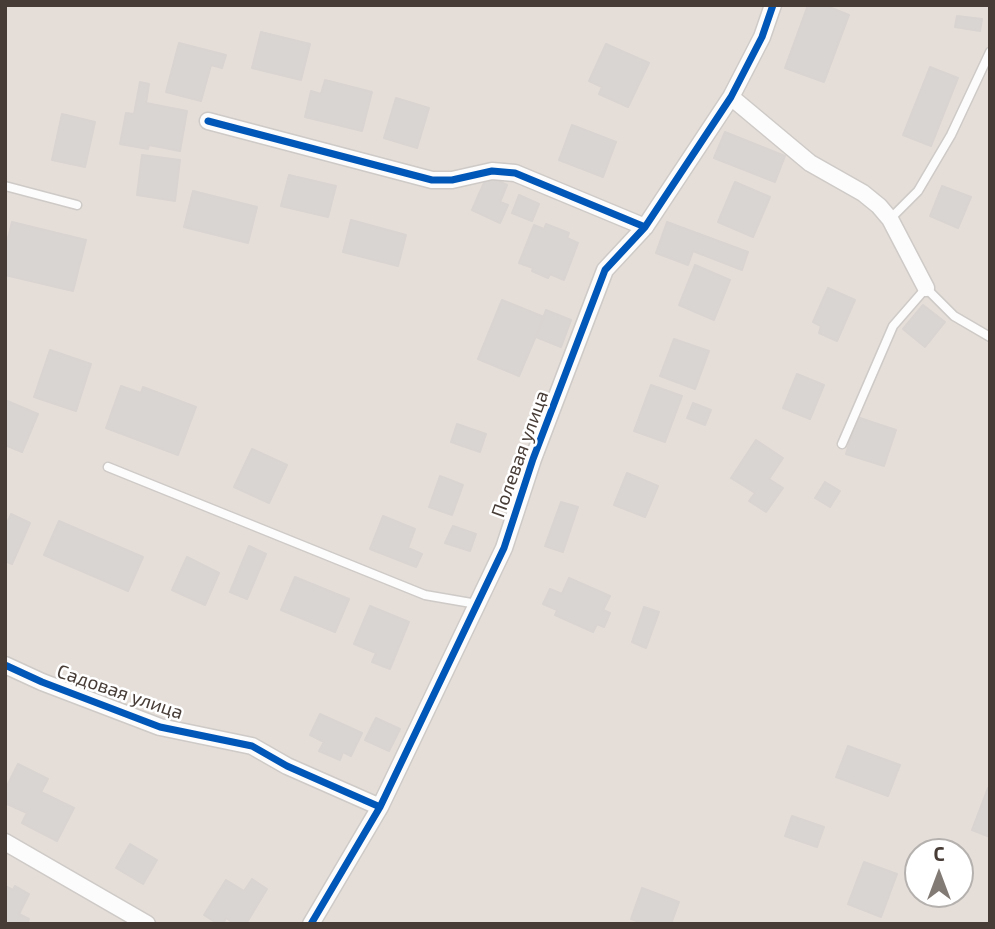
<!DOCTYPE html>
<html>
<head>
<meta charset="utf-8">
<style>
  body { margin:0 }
  #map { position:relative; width:995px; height:929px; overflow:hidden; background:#f1eeeb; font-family:"Exo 2",sans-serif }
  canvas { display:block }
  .frame { position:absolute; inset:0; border:7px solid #473c36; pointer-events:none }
  .north { position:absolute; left:904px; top:838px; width:70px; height:70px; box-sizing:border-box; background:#fff; border:2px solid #b5b1af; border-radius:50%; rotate:0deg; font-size:19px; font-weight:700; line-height:28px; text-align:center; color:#473c36 }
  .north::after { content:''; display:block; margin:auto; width:24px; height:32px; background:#827a75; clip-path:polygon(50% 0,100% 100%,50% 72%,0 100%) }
</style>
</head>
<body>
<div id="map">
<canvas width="995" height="929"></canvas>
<div class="frame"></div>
<div class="north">С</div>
</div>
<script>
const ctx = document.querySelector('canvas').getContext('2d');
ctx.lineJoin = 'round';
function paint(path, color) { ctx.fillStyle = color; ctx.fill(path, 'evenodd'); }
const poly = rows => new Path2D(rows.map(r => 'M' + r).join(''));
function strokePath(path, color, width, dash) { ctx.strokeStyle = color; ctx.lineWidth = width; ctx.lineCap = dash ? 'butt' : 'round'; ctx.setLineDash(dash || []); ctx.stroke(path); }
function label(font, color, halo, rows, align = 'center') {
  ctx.font = font + ' "Exo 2",sans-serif'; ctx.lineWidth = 5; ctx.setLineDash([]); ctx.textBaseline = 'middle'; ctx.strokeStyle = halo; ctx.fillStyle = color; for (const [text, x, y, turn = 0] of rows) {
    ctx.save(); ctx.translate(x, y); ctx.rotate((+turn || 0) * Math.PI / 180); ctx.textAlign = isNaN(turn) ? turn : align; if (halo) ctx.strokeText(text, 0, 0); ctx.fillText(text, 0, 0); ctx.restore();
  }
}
paint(poly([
  [5,5,990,5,990,924,5,924],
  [918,852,960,852,960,894,918,894]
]), '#e5ded8');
const building = poly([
  [808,5,824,5,849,15,824,82,785,68,808,5],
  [957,16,982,19,980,31,955,27,957,16],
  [261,32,310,44,301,80,252,68,261,32],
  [179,43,226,55,222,68,211,65,201,101,166,92,179,43],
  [606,44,649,63,628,107,599,94,602,87,589,81,606,44],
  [930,67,958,78,931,146,903,135,930,67],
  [325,80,372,92,362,131,305,117,311,91,321,94,325,80],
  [140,82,149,84,146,103,187,111,180,151,149,145,148,149,120,144,126,113,134,114,140,82],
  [396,98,429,108,417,148,384,138,396,98],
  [62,114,95,122,85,167,52,160,62,114],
  [572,125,616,142,603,177,559,160,572,125],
  [725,132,785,156,775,182,714,158,725,132],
  [142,155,180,160,175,201,137,195,142,155],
  [289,175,336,186,328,217,281,206,289,175],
  [487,176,507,185,500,202,508,205,500,223,472,210,487,176],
  [735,182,770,197,753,237,718,222,735,182],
  [942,186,971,197,958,228,930,216,942,186],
  [193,191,257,207,248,243,184,227,193,191],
  [519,195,539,204,532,221,512,213,519,195],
  [351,220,406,235,398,266,343,252,351,220],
  [12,222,86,240,73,291,5,275,5,250,12,222],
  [667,222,748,252,742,270,693,251,688,265,656,253,667,222],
  [546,224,569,233,567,238,578,243,564,280,550,274,548,278,532,271,533,268,519,263,534,225,544,229,546,224],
  [695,265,730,280,714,320,679,305,695,265],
  [828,288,855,300,837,341,819,333,821,326,813,322,828,288],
  [502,300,544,317,519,376,478,359,502,300],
  [923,305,945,322,925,347,903,329,923,305],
  [546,310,571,320,561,347,536,337,546,310],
  [674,339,709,351,695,389,660,376,674,339],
  [50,350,91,364,76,411,34,397,50,350],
  [797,374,824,385,810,419,783,408,797,374],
  [651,385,682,396,665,442,634,431,651,385],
  [121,386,141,393,143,387,196,407,178,455,106,428,121,386],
  [5,400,38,414,22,452,5,445,5,400],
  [693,403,711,410,705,425,687,418,693,403],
  [857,417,896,430,884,466,846,454,857,417],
  [457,424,486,434,480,452,451,442,457,424],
  [756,440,783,458,769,479,783,488,766,512,749,501,755,493,731,478,756,440],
  [252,449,287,465,269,503,234,487,252,449],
  [627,473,658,486,645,517,614,505,627,473],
  [440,476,463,485,452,515,429,507,440,476],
  [825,482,840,491,830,507,815,498,825,482],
  [561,502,578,507,563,552,545,546,561,502],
  [11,514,30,523,12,564,5,561,5,528,11,514],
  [383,516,415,529,408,548,422,554,416,567,370,549,383,516],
  [59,521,143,557,128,591,44,555,59,521],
  [453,526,476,534,470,551,445,543,453,526],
  [249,546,266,554,247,599,230,592,249,546],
  [187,557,219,573,205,605,172,590,187,557],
  [295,577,349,599,335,632,281,610,295,577],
  [569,578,610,596,603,610,610,613,604,627,597,624,593,632,555,615,557,610,543,604,550,589,562,594,569,578],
  [370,606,409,622,390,669,372,662,376,653,354,644,370,606],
  [644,607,659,612,646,648,632,642,644,607],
  [320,714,362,733,351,756,343,752,340,760,319,751,324,742,310,735,320,714],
  [376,718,400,729,389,751,365,740,376,718],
  [848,746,900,765,888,796,836,777,848,746],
  [18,764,48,779,41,792,74,808,57,841,22,823,27,813,5,803,5,790,18,764],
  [988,788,990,788,990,837,972,830,988,788],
  [792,816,824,827,817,847,785,836,792,816],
  [130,844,157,860,143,884,116,868,130,844],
  [864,862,897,874,881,917,848,904,864,862],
  [252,879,267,889,246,924,235,924,226,918,223,924,218,924,204,915,226,880,244,891,252,879],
  [5,886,13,890,15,886,29,894,19,914,29,919,27,924,5,924,5,886],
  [642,888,679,902,671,924,645,924,631,919,642,888]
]);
paint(building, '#d9d5d2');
strokePath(building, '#d9d4d1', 2);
const service = poly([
  [5,186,77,205],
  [890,219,918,191,951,135,990,52],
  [842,444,893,326,926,288,954,316,990,337],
  [108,467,425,595,477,604]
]);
const minor = poly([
  [731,97,810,163,863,193,879,206,890,219,926,288],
  [208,121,432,180,452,180,492,171,515,173,645,227],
  [5,665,42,682,160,727,252,746,287,766,380,807],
  [5,842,147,924],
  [311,924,380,807,504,548,533,459,605,270,645,227,731,97,762,37,773,5]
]);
strokePath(service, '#cecac7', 11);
strokePath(minor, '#cecac7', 19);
strokePath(service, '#fdfcfc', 8);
strokePath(minor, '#fdfcfc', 16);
strokePath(poly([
  [208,121,432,180,452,180,492,171,515,173,645,227],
  [5,665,42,682,160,727,252,746,287,766,380,807],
  [311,924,380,807,504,548,533,459,605,270,645,227,731,97,762,37,773,5]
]), '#0057b8', 7);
label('19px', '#473c36', '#fff', [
  ["Полевая улица",520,454,-70],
  ["Садовая улица",120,692,19]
]);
</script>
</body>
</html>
